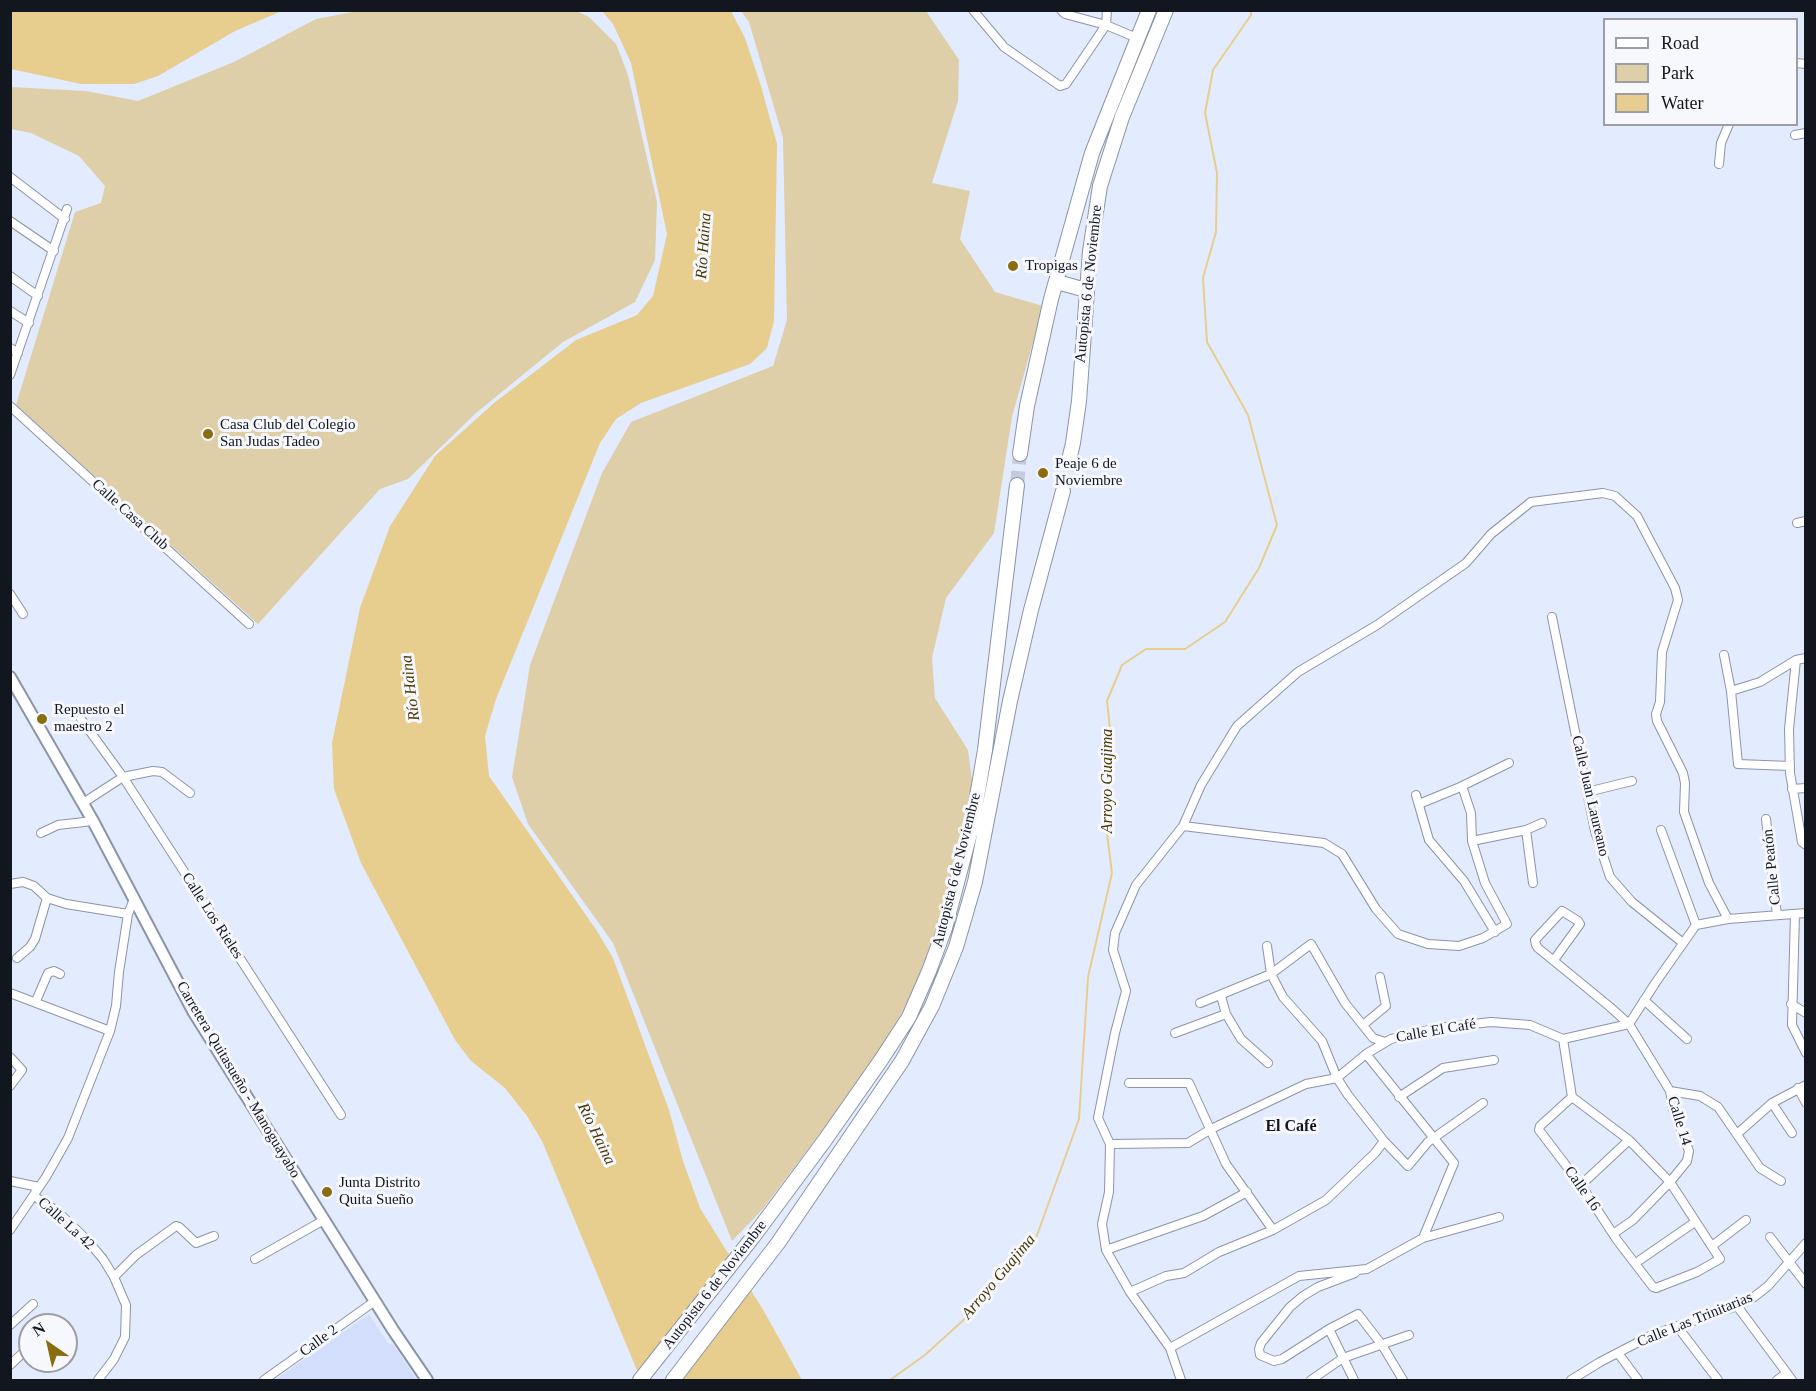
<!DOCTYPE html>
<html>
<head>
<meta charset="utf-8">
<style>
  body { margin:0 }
  #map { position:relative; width:1816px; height:1391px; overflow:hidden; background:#e3ebfe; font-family:"Times New Roman",serif }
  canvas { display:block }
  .frame { position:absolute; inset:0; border:12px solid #12161e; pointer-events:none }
  .legend { position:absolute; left:1603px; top:18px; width:195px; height:108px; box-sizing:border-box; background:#f6f8fd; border:2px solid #9b9ea4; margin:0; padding:8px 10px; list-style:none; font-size:18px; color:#12161e }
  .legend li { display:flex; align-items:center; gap:12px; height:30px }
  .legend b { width:30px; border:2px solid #9b9ea4 }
  .north { position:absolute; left:18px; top:1313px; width:60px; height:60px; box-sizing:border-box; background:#f6f8fd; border:2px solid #9b9ea4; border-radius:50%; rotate:326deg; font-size:16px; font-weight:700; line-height:24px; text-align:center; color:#12161e }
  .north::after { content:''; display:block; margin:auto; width:21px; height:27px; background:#8a6d0e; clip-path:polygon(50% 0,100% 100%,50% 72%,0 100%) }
</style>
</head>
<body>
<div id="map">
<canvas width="1816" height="1391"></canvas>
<div class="frame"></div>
<ul class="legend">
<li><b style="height:8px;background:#fff"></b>Road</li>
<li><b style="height:16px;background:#decfa8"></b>Park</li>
<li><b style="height:16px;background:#e7ce8e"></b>Water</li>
</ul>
<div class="north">N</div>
</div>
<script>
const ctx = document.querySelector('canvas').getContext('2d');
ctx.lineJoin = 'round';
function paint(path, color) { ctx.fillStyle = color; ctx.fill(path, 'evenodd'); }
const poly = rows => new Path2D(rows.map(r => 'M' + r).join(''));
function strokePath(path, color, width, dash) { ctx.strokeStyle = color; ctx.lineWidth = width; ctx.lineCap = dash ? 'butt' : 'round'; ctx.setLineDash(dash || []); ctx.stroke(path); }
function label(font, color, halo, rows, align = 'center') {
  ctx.font = font + ' "Times New Roman",serif'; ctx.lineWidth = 6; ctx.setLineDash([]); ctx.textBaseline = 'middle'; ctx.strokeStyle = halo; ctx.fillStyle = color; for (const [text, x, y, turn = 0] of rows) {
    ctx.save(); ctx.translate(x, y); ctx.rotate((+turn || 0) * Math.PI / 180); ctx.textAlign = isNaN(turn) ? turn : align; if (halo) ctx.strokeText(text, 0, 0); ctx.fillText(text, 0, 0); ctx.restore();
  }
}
paint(poly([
  [369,1314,389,1345,392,1343,417,1380,275,1380]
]), '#d2defc');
paint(poly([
  [363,10,574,10,589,17,616,44,628,75,657,202,655,260,635,302,563,342,476,413,408,479,380,489,258,624,16,405,75,212,101,203,105,186,79,156,31,133,11,129,11,87,86,91,138,101,234,62,316,19],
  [741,11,926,11,959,60,958,101,932,183,970,191,960,239,995,292,1043,306,1012,417,994,533,946,598,932,658,935,698,968,750,973,789,953,886,925,969,879,1055,762,1210,732,1241,613,943,528,824,512,777,530,665,602,473,631,422,773,366,787,320,783,138,749,22]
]), '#decfa8');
paint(poly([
  [10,11,11,10,282,11,235,31,158,76,134,84,81,84,11,69],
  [602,11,731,11,745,38,761,86,777,144,774,321,767,348,750,364,641,403,616,419,600,443,496,699,485,736,489,776,597,931,613,958,669,1110,683,1161,700,1208,765,1313,802,1380,641,1380,542,1141,527,1116,505,1088,471,1061,455,1040,361,863,334,789,332,743,360,608,390,526,435,456,494,403,576,340,637,315,653,296,667,234,631,63,613,24]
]), '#e7ce8e');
paint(poly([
  [732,1254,753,1288,679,1380,637,1380,635,1375]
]), '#e3ebfe');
strokePath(poly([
  [890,1380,925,1355,980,1305,1036,1238,1079,1119,1088,977,1112,873,1105,818,1111,738,1107,701,1122,665,1146,649,1185,649,1225,622,1259,568,1277,525,1248,415,1207,342,1203,278,1216,232,1217,173,1205,113,1213,70,1251,15,1251,10]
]), '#e7ce8e', 2);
strokePath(poly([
  [1017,485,1020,454],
  [1063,491,1069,460]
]), '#c4cbdc', 14, [14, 7]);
const street = poly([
  [973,10,1004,47,1060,86,1066,84,1106,25,1107,10],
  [1061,10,1065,14,1106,25,1137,38],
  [1796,63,1806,64],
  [1795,135,1806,133],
  [1719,164,1721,143,1729,124],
  [10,177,65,219],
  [10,221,54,251],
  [10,276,38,296],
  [10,311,29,323],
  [10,348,18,353],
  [10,375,67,209],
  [10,406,249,624],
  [1797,523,1806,521],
  [10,594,23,614],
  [1552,617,1595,831,1610,877,1632,902,1683,943],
  [1724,655,1731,691,1738,764,1790,766],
  [1796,660,1789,729,1790,773,1802,842,1806,845],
  [1731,691,1760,682,1796,660,1806,658],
  [81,719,123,777,341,1115],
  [1792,789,1806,788],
  [1587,792,1632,781],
  [1416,795,1429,840,1464,881,1495,932],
  [83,803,123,777,153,771,162,772,190,793],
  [1419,804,1458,788,1509,763],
  [1766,819,1777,915],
  [1183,826,1324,843,1342,854,1376,909,1398,934,1428,944,1459,946,1483,938,1507,924,1485,883,1472,841,1471,813,1462,786],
  [1526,830,1533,883],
  [1661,830,1696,925],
  [41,833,58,825,93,821],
  [1472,841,1526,830,1542,823],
  [10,884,23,882,34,886,47,898,66,904,128,914],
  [1795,914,1792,1025,1806,1053],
  [1696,925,1728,919,1806,913],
  [1267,946,1271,974,1283,997,1322,1041,1337,1078,1348,1095,1384,1141,1408,1166,1428,1142,1483,1103],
  [17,958,30,947,35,939,47,898],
  [1554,960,1580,924,1578,921,1562,911,1535,940,1536,945,1538,948,1587,988,1610,1007,1629,1024,1670,1091,1673,1109,1689,1151,1687,1161,1670,1182,1633,1220,1613,1234],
  [10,993,110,1031],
  [1221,996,1226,1014,1241,1039,1268,1063],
  [1644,1000,1687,1039],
  [36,1001,48,973,54,971,60,974],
  [1200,1003,1271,974,1311,944,1345,1003,1373,1038,1385,1042],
  [1791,1004,1806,1013],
  [1363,1025,1386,1006,1380,977],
  [1175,1033,1226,1014],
  [1563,1039,1572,1097,1629,1140,1670,1182,1720,1259,1697,1272,1656,1288,1653,1287,1617,1240,1581,1185,1539,1130,1540,1126,1572,1097],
  [10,1057,22,1070,10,1086],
  [1129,1083,1189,1083,1226,1164,1273,1230],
  [1798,1088,1806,1103],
  [1670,1091,1700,1096,1718,1107,1760,1168,1781,1181],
  [1399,1097,1443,1068,1494,1060],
  [1772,1103,1792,1133],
  [1737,1134,1772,1103,1806,1085],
  [1110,1144,1188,1143,1211,1129,1306,1084,1337,1078,1366,1054,1391,1039,1437,1028,1491,1022,1530,1025,1563,1039,1629,1024,1656,982,1696,925],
  [10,1181,39,1187],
  [1581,1185,1629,1140],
  [34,1196,58,1212,87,1240,103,1259,114,1277,126,1305,125,1337,114,1359,98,1380],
  [10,1230,46,1177,68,1138,110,1031,116,1006,119,972,128,914,134,899],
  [1770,1237,1806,1284],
  [1423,1238,1499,1217],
  [1712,1246,1746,1220],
  [1106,1250,1203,1216,1247,1192],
  [255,1259,324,1220],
  [1640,1260,1695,1222],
  [1355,1273,1318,1287,1303,1296,1290,1307,1261,1343,1259,1349,1260,1355,1274,1361,1282,1359,1329,1329,1358,1314,1382,1345,1403,1380],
  [114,1277,136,1255,176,1226,179,1227,196,1243,214,1236],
  [1130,1292,1166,1276,1184,1273,1219,1252,1273,1230,1326,1200,1375,1153,1384,1141],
  [1737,1306,1792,1380],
  [10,1325,33,1304],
  [1677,1326,1718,1380],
  [1329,1329,1354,1380],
  [1170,1348,1299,1276,1367,1269,1423,1238,1454,1163,1366,1054],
  [1618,1353,1638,1380],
  [10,1365,30,1346],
  [264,1380,375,1301],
  [1181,1380,1170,1348,1130,1292,1106,1250,1102,1224,1109,1192,1110,1144,1098,1118,1115,1033,1126,991,1113,950,1115,933,1136,885,1183,826,1201,785,1237,726,1298,672,1377,625,1466,563,1491,534,1531,502,1603,493,1615,496,1637,516,1675,588,1678,600,1662,652,1660,702,1656,714,1657,721,1683,773,1685,783,1684,812,1709,883,1728,919],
  [1311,1380,1343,1358,1409,1335],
  [1571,1380,1600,1362,1652,1335,1737,1306,1754,1297,1768,1286,1806,1243],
  [1777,1380,1787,1373]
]);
const secondary = poly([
  [10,677,93,821,193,1011,393,1330,427,1380]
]);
const highway = poly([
  [1057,282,1086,290],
  [1020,454,1027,406,1051,299,1092,153,1149,10],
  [1069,460,1073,443,1079,401,1090,251,1100,186,1122,117,1166,10],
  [640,1380,753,1237,825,1140,881,1060,909,1017,929,971,945,928,972,826,985,750,1017,485],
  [673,1380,778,1243,902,1061,932,1006,956,947,975,882,1010,701,1031,610,1063,491]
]);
strokePath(street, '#8b94a9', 10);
strokePath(secondary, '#8b94a9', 14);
strokePath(highway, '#8b94a9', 16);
strokePath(street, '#fff', 8);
strokePath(secondary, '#fff', 10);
strokePath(highway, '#fff', 14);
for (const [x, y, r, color] of [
  [1013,266,6,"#8a6d0e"],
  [208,434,6,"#8a6d0e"],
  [1043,473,6,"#8a6d0e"],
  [42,719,6,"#8a6d0e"],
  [327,1192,6,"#8a6d0e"]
]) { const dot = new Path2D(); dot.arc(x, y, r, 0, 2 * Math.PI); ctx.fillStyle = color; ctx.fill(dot); strokePath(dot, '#f6f8fd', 2); }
label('15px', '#12161e', '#f6f8fd', [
  ["Tropigas",1025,266],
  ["Casa Club del Colegio",220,425],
  ["San Judas Tadeo",220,442],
  ["Peaje 6 de",1055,464],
  ["Noviembre",1055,481],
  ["Repuesto el",54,710],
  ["maestro 2",54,727],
  ["Junta Distrito",339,1183],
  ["Quita Sueño",339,1200]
], 'left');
label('15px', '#12161e', '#f6f8fd', [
  ["Autopista 6 de Noviembre",1089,284,-84],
  ["Calle Casa Club",130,515,42],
  ["Calle Juan Laureano",1590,796,77],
  ["Calle Peatón",1772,867,-96],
  ["Autopista 6 de Noviembre",957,870,-76],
  ["Calle Los Rieles",212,916,57],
  ["Calle El Café",1436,1031,-10],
  ["Carretera Quitasueño - Manoguayabo",238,1080,59],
  ["Calle 14",1679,1121,73],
  ["Calle 16",1582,1189,55],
  ["Calle La 42",66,1224,42],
  ["Autopista 6 de Noviembre",715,1285,-52],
  ["Calle Las Trinitarias",1695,1320,-22],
  ["Calle 2",319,1341,-36]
]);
label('italic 16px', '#483701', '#f6f8fd', [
  ["Río Haina",704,246,-86],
  ["Río Haina",411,688,-97],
  ["Arroyo Guajima",1108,781,-90],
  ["Río Haina",596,1134,64],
  ["Arroyo Guajima",999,1277,-50]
]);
label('bold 16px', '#12161e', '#f6f8fd', [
  ["El Café",1291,1127]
]);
</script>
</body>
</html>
